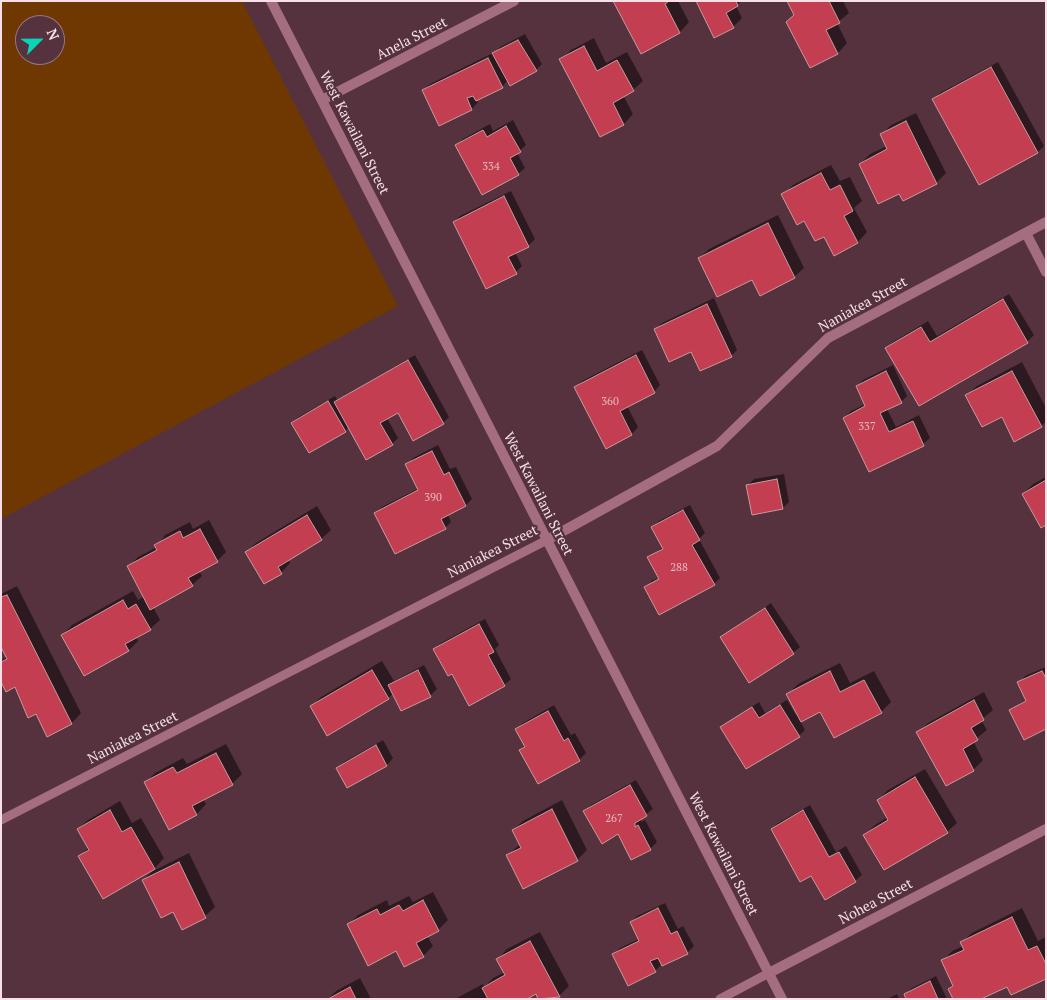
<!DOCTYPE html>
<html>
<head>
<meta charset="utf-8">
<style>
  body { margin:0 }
  #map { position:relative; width:1047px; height:1000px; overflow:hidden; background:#55323e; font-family:"PT Serif",serif }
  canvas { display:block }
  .frame { position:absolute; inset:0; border:2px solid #f7e0e8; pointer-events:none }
  .north { position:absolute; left:15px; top:15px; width:50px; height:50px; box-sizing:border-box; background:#55323e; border:1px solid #967882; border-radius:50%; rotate:67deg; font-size:14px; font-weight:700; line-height:20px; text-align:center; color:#f7e0e8 }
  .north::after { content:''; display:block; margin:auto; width:18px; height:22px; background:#08d5b5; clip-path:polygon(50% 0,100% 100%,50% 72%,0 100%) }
</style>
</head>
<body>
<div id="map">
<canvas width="1047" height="1000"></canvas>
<div class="frame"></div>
<div class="north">N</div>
</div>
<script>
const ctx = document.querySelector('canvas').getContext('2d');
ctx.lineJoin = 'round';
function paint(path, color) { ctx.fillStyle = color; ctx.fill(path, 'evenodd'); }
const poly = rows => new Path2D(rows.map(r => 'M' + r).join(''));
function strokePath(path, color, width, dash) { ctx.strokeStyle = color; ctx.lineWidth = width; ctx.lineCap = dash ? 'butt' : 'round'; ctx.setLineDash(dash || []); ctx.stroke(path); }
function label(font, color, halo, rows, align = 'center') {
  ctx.font = font + ' "PT Serif",serif'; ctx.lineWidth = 4.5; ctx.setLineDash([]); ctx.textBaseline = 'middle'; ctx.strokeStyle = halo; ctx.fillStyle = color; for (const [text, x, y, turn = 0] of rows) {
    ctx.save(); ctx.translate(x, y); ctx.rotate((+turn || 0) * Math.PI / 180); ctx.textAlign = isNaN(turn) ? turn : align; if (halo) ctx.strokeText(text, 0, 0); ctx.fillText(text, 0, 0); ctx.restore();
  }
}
paint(poly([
  [1,1,242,1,398,306,1,519],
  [25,25,55,25,55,55,25,55]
]), '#6f3802');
paint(poly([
  [614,1,678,1,689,22,680,32,641,52],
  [697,1,741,1,736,6,742,18,733,27],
  [788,1,843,1,849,13,837,23,847,43,838,53,811,67,795,15],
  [525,34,542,64,536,70,508,80,502,87,476,99,478,102,472,109,440,124,423,90,430,84,495,52,500,47],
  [594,38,606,63,627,52,643,81,633,90,623,95,633,114,624,124,601,136,561,60,571,50],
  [998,62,1044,146,1038,152,980,184,934,99,940,93],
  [916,113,946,173,936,183,900,192,860,164,870,154,887,146,881,135,891,125],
  [513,120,526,145,517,153,525,168,518,174,457,145,463,139,490,124,493,131],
  [831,165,840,181,850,177,862,201,854,208,867,232,858,242,835,254,825,235,805,220,783,195,793,185],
  [511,191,535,239,528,246,515,252,522,266,516,272,454,222,460,216],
  [778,215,804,268,794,277,753,278,699,258,709,249],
  [1009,294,1034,335,1027,342,919,405,886,348,893,342,928,321,937,336],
  [714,298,737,350,731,356,655,329,662,323],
  [642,350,660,385,654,392,627,406,638,427,632,434,607,447,576,387,582,381],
  [415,355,449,417,443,423,398,412,387,418,398,438,392,444,349,427,345,431,292,423,299,417,335,396,337,400],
  [1022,362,1046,408,1046,422,1041,426,1002,415,967,395,977,386],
  [893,365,907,396,901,402,887,409,896,427,919,415,930,438,923,444,870,471,844,418,851,411,866,404,857,386,863,380],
  [438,445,450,469,456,467,472,499,466,505,448,515,451,522,445,528,376,513,382,507,419,488,407,464,413,458],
  [784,474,789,502,783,508,748,485,754,479],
  [1046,477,1046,524,1023,494,1033,484],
  [690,505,705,533,699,539,720,578,714,584,645,587,659,577,649,557,663,547,653,527,659,521],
  [664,575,665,577,651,584,651,581],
  [317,506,331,530,321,539,288,559,290,563,281,573,246,552,256,543],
  [209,520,226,552,217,561,199,571,202,576,192,585,153,607,160,620,150,629,136,637,138,641,129,650,85,674,62,635,72,625,133,591,138,600,144,596,128,567,138,557,157,547,165,535,190,522,193,529],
  [17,586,81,713,72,723,48,735,36,713,15,685,1,679,1,661,7,656,1,644,1,594],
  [771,603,800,647,793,653,722,637],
  [485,619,499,645,495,649,511,679,504,685,470,704,452,672,434,650,441,643],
  [382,661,394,681,424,665,437,689,430,696,394,693,388,698,311,707,321,697],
  [840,663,850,683,874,671,891,702,881,712,821,710,800,721,805,730,799,736,722,727,759,702,765,713,787,700,796,715,798,714,788,694,798,684],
  [1046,667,1046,728,1010,710,1027,699,1019,683,1025,676],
  [984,692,993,710,981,720,987,730,973,741,983,760,973,770,946,784,918,732,928,723],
  [554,705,571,735,575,733,586,753,579,760,538,782,520,750,525,745,516,729,523,723],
  [383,740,393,758,387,765,348,786,338,768,344,762],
  [226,744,242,774,232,784,203,799,206,804,197,814,169,828,145,783,155,773,183,758,187,764],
  [925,769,957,823,947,832,865,835,875,825,888,817,878,800,888,790],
  [636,780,653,809,641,818,641,822,645,820,657,842,650,849,632,858,618,832,585,811,591,805],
  [562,800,587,850,577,860,523,887,507,856,520,844,513,830,523,821],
  [120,801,132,823,141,818,164,858,155,868,103,898,79,857,89,847,78,829,88,820],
  [810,805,836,852,846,846,862,875,855,881,812,874,772,829,778,823],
  [189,853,215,907,205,916,182,928,174,911,143,880,153,871],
  [433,892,448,920,438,930,427,936,433,946,423,956,396,950,348,925,358,915,387,900,389,906,409,896,413,902],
  [665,903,678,929,683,926,694,946,687,953,662,964,655,971,614,954,620,948,639,939,631,923,637,916],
  [1022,908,1038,941,1046,937,1046,977,1007,985,949,989,954,984,943,961,952,951,963,946,962,942,972,933],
  [540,932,569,986,559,996,554,999,539,999,536,992,525,999,455,999,483,984,484,987,493,978,505,972,498,959,507,949],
  [936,976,947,999,908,999,905,994,912,988],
  [360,978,371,999,328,999,336,991],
  [897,994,899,999,887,999]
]), '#0007');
const building = poly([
  [613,1,669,1,665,4,680,33,641,54,613,1],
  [696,1,736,1,738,6,726,13,734,28,714,38,696,1],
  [787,1,829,1,840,23,826,30,838,54,810,68,786,22,794,15,787,1],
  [518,40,537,71,510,86,492,53,518,40],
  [584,46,597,71,617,60,634,91,613,103,624,125,600,137,559,59,584,46],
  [488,58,503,88,476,101,473,96,467,98,472,110,439,126,422,90,488,58],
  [991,67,1038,153,979,185,932,99,991,67],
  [906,121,937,184,903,201,899,194,878,204,859,164,887,149,880,134,906,121],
  [506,126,521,152,510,158,519,175,482,195,455,145,483,130,487,137,506,126],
  [821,173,830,190,840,185,853,211,844,216,858,243,834,256,824,237,815,241,804,221,797,225,781,194,821,173],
  [504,196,529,247,508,257,517,274,486,289,453,222,504,196],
  [768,223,795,278,760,296,752,280,717,297,698,258,768,223],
  [1003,299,1028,343,919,406,885,348,921,327,930,342,1003,299],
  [707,304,732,357,700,371,691,352,669,362,654,329,707,304],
  [636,355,655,393,620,411,632,435,606,449,574,387,636,355],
  [408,360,444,424,413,441,398,413,380,423,393,445,366,460,334,402,408,360],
  [886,371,902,403,880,413,889,432,913,421,924,446,869,472,843,418,865,406,856,386,886,371],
  [1012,371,1042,427,1014,442,1002,417,982,427,965,395,1012,371],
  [328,401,346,432,309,453,291,423,328,401],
  [432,451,444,475,449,472,466,506,441,519,446,529,395,554,374,513,418,490,405,464,432,451],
  [777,479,783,509,752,515,746,485,777,479],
  [1046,480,1046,525,1041,528,1022,494,1046,480],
  [683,510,700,540,692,545,715,585,659,615,644,587,659,579,647,557,663,549,651,527,683,510],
  [307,515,322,540,278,567,282,574,264,584,245,552,307,515],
  [200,529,218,562,188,578,193,586,150,610,127,566,157,550,154,545,180,531,183,538,200,529],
  [7,595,72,724,47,737,36,714,28,718,15,687,6,692,1,682,1,662,7,659,1,647,1,597,7,595],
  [123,600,128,609,136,604,151,630,125,644,129,651,84,676,61,635,123,600],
  [765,608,794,654,749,683,720,637,765,608],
  [479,624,494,652,488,655,505,686,469,706,452,674,448,676,433,649,479,624],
  [372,670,389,699,327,736,310,706,372,670],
  [418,670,431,697,401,711,388,685,418,670],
  [830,671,840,692,864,680,882,713,834,738,820,712,801,722,786,694,830,671],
  [1042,671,1046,678,1046,729,1024,740,1009,710,1026,701,1017,682,1042,671],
  [974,700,984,720,971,728,978,740,963,749,974,771,946,786,916,732,974,700],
  [780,705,800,737,746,769,720,727,752,707,759,718,780,705],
  [548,711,564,741,568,738,580,761,538,784,519,750,525,747,515,729,548,711],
  [376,745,387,766,347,788,336,768,376,745],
  [216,753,233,785,192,806,197,815,169,830,144,782,173,767,177,773,216,753],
  [915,777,948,833,884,870,863,835,888,820,877,800,915,777],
  [630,785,647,816,635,823,635,827,638,825,651,850,631,860,618,834,602,844,583,811,630,785],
  [552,809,578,861,523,889,506,855,521,848,512,830,552,809],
  [110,810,122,832,131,827,155,869,103,899,78,856,89,850,77,829,110,810],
  [803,810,829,857,839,852,856,882,825,900,811,876,800,882,771,829,803,810],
  [179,862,206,918,182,930,173,912,161,918,142,880,179,862],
  [423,900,439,931,416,943,424,957,404,967,396,951,368,966,347,924,377,909,380,915,399,905,403,911,423,900],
  [658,908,671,934,677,931,688,954,662,966,658,958,650,961,656,972,628,986,612,954,639,941,630,922,658,908],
  [1012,917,1028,950,1037,946,1046,964,1046,979,1011,995,1007,987,981,999,953,999,948,989,953,986,941,960,964,950,960,942,1012,917],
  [530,941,560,997,538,999,536,994,527,999,488,999,482,988,505,975,496,959,530,941],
  [930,981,938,999,906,999,904,994,930,981],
  [350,987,356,999,328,999,350,987]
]);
paint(building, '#c23e50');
strokePath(building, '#c89b9c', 1);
strokePath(poly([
  [1,820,547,540],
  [720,999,769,973]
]), '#a46d80', 9);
strokePath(poly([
  [322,100,514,1],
  [1026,233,1046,272],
  [547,540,717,446,828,338,1046,222],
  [769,973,1046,829]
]), '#a46d80', 10);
strokePath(poly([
  [271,1,782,999]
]), '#a46d80', 10);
label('11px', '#eab8c2', null, [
  ["334",491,167],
  ["360",610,402],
  ["337",867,427],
  ["390",433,498],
  ["288",679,568],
  ["267",614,819]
]);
label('14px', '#f7e0e8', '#55323e', [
  ["Anela Street",412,39,-27],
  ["West Kawailani Street",354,133,63],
  ["Naniakea Street",863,305,-29],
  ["West Kawailani Street",538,494,63],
  ["Naniakea Street",493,552,-27],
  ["Naniakea Street",133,738,-27],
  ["West Kawailani Street",723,854,63],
  ["Nohea Street",876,902,-28]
]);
</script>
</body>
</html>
